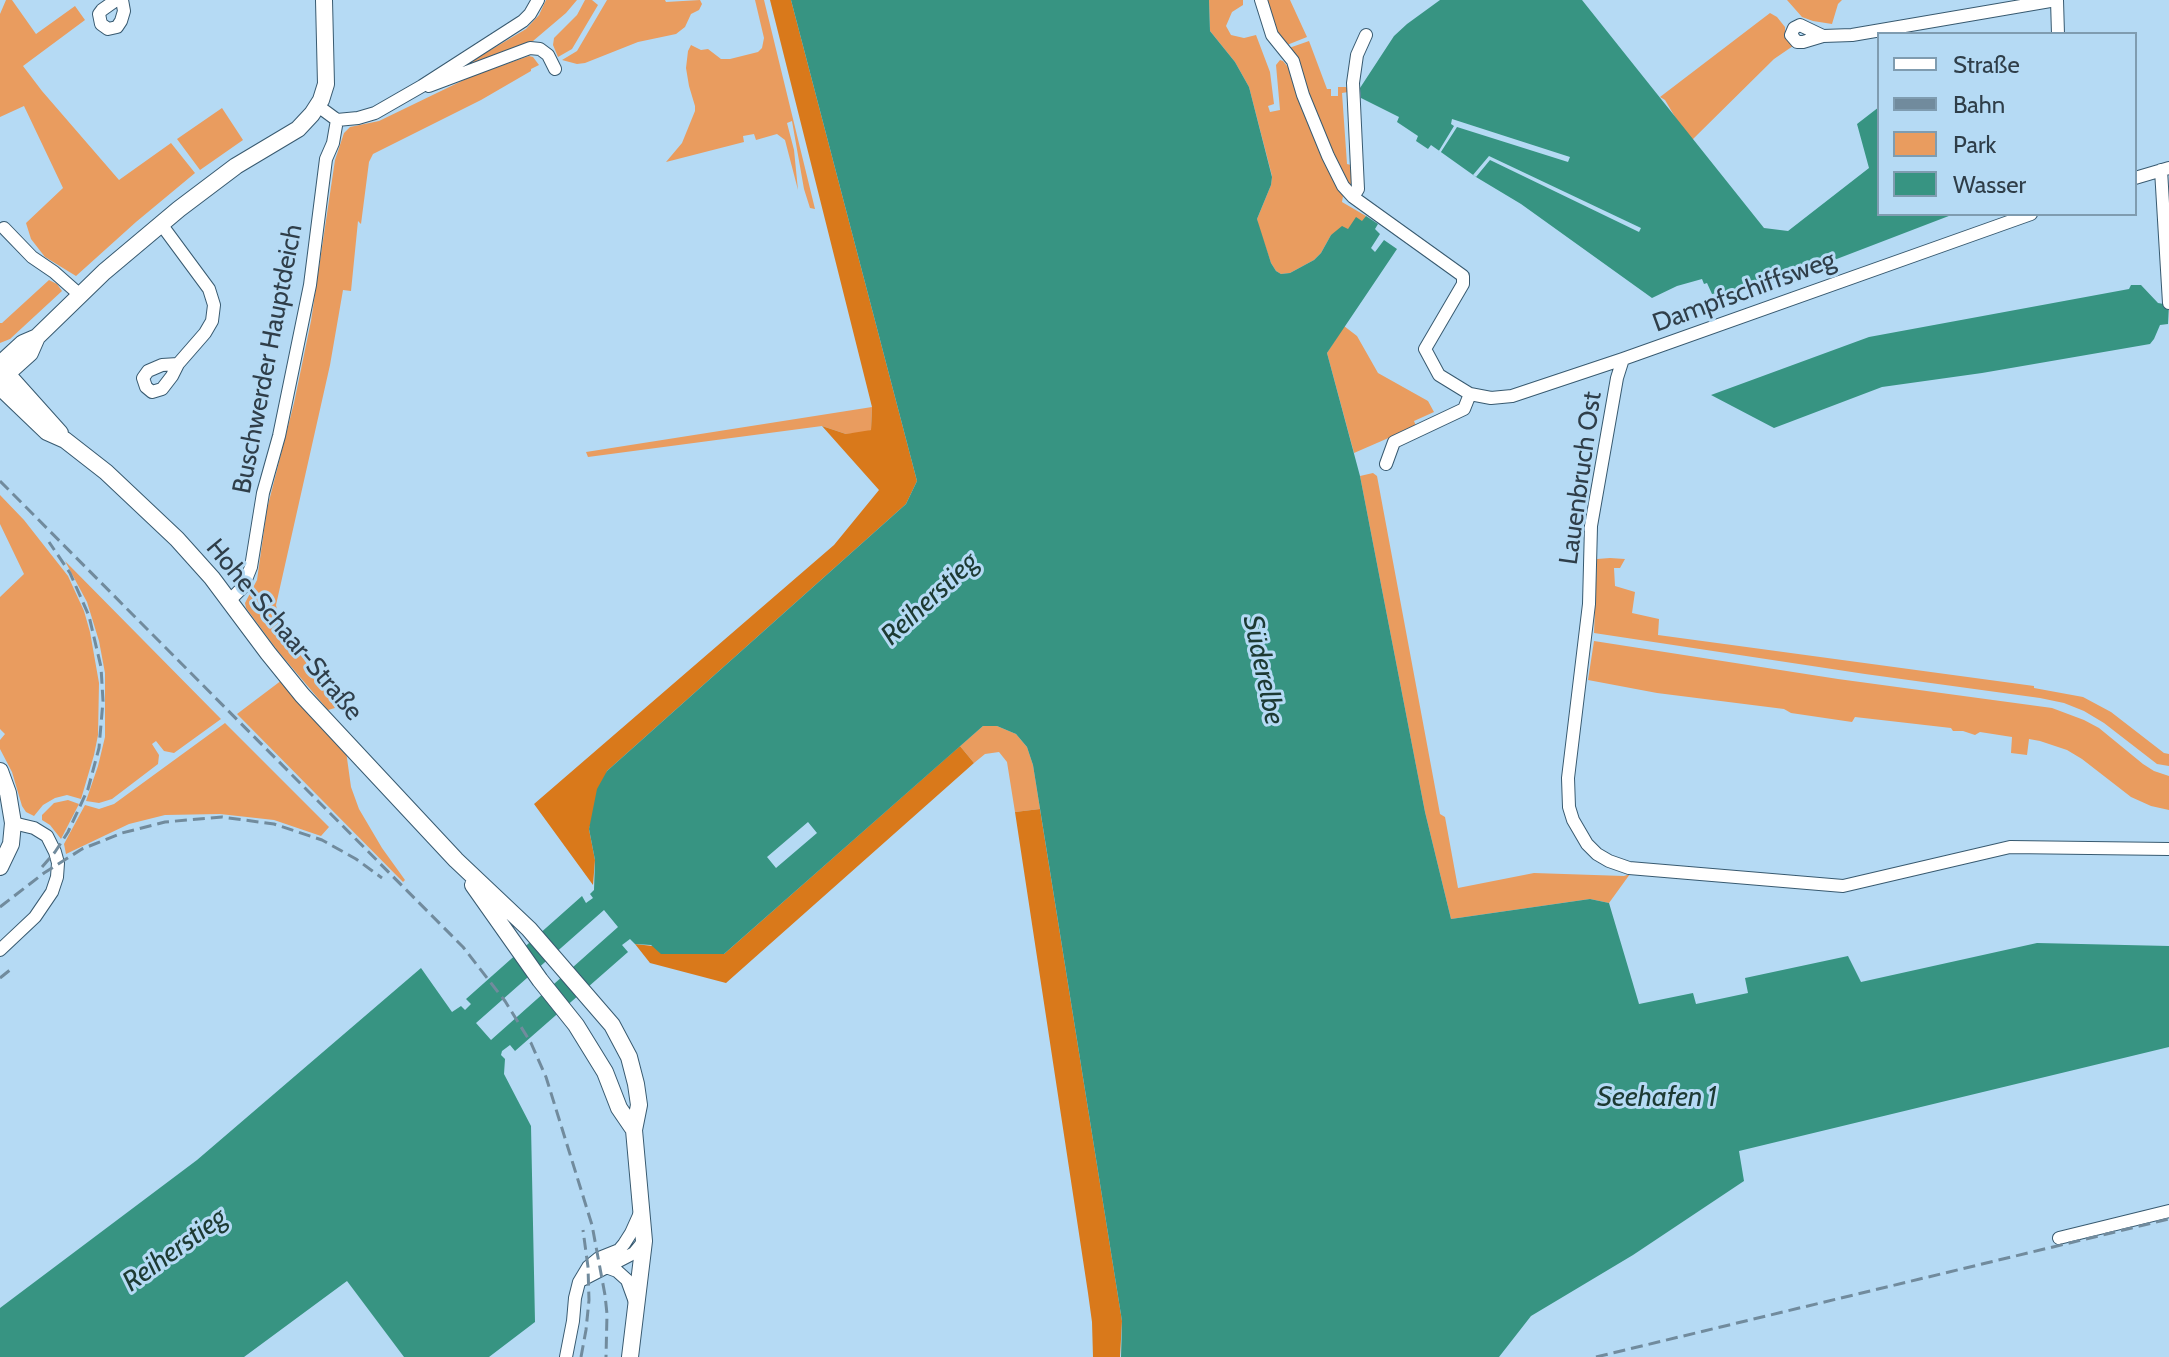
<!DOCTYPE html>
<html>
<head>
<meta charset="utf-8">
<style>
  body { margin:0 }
  #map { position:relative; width:2169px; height:1357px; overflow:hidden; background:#b5daf4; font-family:Cabin,sans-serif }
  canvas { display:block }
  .legend { position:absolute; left:1877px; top:32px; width:260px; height:184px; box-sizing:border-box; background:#b5daf4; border:2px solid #7f9cb0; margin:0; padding:10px 14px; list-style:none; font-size:24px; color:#2f3e49 }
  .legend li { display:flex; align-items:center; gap:16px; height:40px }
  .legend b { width:40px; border:2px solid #7f9cb0 }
</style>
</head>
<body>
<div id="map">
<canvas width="2169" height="1357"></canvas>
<ul class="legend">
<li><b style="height:10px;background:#fff"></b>Straße</li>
<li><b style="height:10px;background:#718b9d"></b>Bahn</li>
<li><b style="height:22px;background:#e99c5f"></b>Park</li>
<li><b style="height:22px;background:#379482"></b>Wasser</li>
</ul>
</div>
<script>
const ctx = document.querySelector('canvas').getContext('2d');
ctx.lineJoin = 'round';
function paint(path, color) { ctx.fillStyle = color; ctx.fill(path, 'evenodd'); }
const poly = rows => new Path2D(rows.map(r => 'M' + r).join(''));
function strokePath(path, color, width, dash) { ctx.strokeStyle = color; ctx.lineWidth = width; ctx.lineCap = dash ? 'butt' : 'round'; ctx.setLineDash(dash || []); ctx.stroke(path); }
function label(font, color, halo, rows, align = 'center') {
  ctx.font = font + ' Cabin,sans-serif'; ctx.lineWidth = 6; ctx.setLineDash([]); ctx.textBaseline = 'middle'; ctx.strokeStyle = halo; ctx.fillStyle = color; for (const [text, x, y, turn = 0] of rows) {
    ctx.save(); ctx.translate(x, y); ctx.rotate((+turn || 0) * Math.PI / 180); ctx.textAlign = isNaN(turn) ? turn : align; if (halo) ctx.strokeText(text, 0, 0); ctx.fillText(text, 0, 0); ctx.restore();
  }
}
paint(poly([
  [6,0,12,0,36,34,75,6,85,20,23,66,42,91,119,180,171,143,195,173,136,222,76,276,45,257,31,239,26,223,63,188,24,106,0,117,0,14],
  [546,0,577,0,566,13,533,41,473,63,472,61,526,29,539,15],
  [585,0,592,0,598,5,572,49,558,57,553,45,554,38,577,15],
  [607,0,665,0,666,2,700,0,702,4,699,10,691,14,685,27,676,34,638,42,585,63,577,64,562,60,577,51],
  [755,0,764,0,815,209,810,208,804,189,792,121,787,123,794,150,798,190,785,140,777,134,756,140,754,134,743,136,744,142,666,162,682,143,695,111,695,106,689,86,686,68,688,51,691,45,701,50,708,49,721,59,730,59,758,52,762,48,764,38],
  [1209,0,1243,0,1243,5,1232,12,1226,26,1231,35,1244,38,1256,35,1270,72,1274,104,1268,106,1270,112,1280,110,1276,65,1280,60,1283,61,1288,67,1297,96,1325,165,1343,196,1342,202,1366,216,1363,221,1348,229,1331,235,1321,253,1314,260,1290,273,1281,274,1276,271,1271,263,1258,225,1257,219,1271,185,1272,176,1249,87,1235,62,1210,31],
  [1265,0,1290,0,1307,37,1287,45,1278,37],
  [1787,0,1842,0,1838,4,1832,24,1813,21,1802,17],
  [1770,13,1777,17,1785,27,1785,37,1793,46,1774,59,1692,140,1678,122,1665,100,1660,97],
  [1309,41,1327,89,1331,89,1331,96,1338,96,1338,87,1346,87,1348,90,1348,92,1342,93,1347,164,1351,165,1351,188,1336,163,1289,48],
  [529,56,533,57,539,65,531,69,531,71,481,100,373,154,369,162,361,224,358,221,351,291,343,290,330,365,276,605,279,619,290,633,298,650,335,708,328,710,277,650,246,608,245,603,257,580,267,509,294,403,311,321,335,160,344,133,350,127,379,121,472,76],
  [222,108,243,140,200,170,177,139],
  [49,280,57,284,62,291,10,339,0,343,0,323,2,323],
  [1344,326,1357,336,1378,373,1428,401,1434,412,1414,421,1416,426,1354,453,1327,353],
  [872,407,871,430,863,433,846,434,822,426,588,457,586,452],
  [1373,473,1377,476,1440,814,1445,817,1458,888,1534,873,1624,876,1630,874,1609,903,1590,899,1451,919,1425,812,1360,476],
  [0,495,24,520,68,576,84,611,90,632,99,683,98,735,94,755,81,799,67,795,55,798,43,805,34,816,26,812,22,806,12,772,0,749,0,740,5,734,0,729,0,597,24,574,0,524],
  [1610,558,1625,559,1620,568,1614,568,1615,586,1635,592,1632,613,1659,619,1658,635,2034,686,2034,688,2083,697,2111,712,2164,753,2169,754,2169,766,2157,764,2104,723,2084,711,2064,703,2040,698,1865,674,1594,633,1597,559],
  [65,561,221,719,174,753,164,751,156,741,152,744,159,755,158,764,112,799,99,803,86,801,98,766,105,737,105,673,99,641,87,602],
  [1594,641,1838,679,2052,708,2084,720,2099,728,2143,764,2154,771,2169,776,2169,810,2151,806,2131,797,2082,759,2067,750,2040,741,2029,739,2027,755,2011,753,2012,737,1980,732,1975,735,1963,731,1953,731,1951,728,1855,717,1852,722,1791,713,1784,709,1657,693,1588,680],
  [282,680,346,751,351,787,359,809,382,848,405,880,403,882,237,714],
  [225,723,329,827,321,836,274,820,220,814,165,815,129,824,66,854,64,844,85,805,99,809,114,804],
  [983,726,997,726,1016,734,1027,747,1033,765,1040,809,1015,812,1007,762,999,752,985,754,974,763,960,746],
  [68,800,79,804,61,839,50,825,42,820,42,815,54,803]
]), '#e99c5f');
paint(poly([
  [770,0,791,0,917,481,906,504,607,771,589,829,595,860,593,885,534,804,834,545,879,490,822,426,846,434,871,430,872,407],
  [960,746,974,763,726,983,650,963,635,944,724,954],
  [1040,809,1122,1321,1120,1357,1093,1357,1092,1322,1088,1293,1015,812]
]), '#d9791b');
paint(poly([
  [791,0,1209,0,1210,31,1235,62,1249,87,1272,177,1271,185,1257,219,1271,263,1276,271,1281,274,1290,273,1314,260,1321,253,1331,235,1342,226,1348,229,1356,217,1362,221,1366,216,1378,224,1375,229,1380,234,1371,248,1375,252,1384,240,1397,249,1327,353,1360,476,1425,812,1451,919,1590,899,1609,903,1639,1004,1693,993,1696,1004,1748,993,1745,978,1848,956,1861,982,2037,943,2169,946,2169,1047,1739,1151,1744,1181,1633,1255,1531,1316,1499,1357,1121,1357,1122,1321,1033,765,1027,747,1016,734,997,726,983,726,724,954,661,954,651,945,635,944,630,939,622,945,628,952,515,1051,510,1045,502,1051,501,1055,505,1059,504,1074,531,1126,535,1322,489,1357,404,1357,347,1281,244,1357,0,1357,0,1308,197,1160,421,968,452,1012,461,1006,465,1010,471,1004,466,999,582,896,586,903,593,898,590,894,594,890,595,860,589,829,597,789,607,771,906,504,917,481],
  [604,910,618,927,491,1040,476,1023],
  [1440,0,1582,0,1764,228,1788,231,1869,168,1857,124,1879,107,1879,214,1954,214,1795,275,1764,284,1712,294,1707,283,1704,284,1702,279,1677,286,1652,298,1521,204,1476,177,1431,145,1428,149,1416,141,1418,136,1397,122,1399,117,1361,98,1360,88,1394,36,1407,24],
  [2131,285,2141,285,2158,303,2169,305,2168,324,2160,325,2154,339,2150,344,1982,373,1882,387,1774,428,1711,395,1869,337,2129,289]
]), '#379482');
paint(poly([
  [1452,119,1570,157,1568,162,1457,127,1439,155,1437,154,1454,126,1451,124],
  [1489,156,1641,228,1639,232,1490,160,1476,177,1473,175],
  [808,822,817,833,776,868,767,857]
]), '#b5daf4');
const minor = poly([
  [116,0,102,10,99,14,101,24,108,29,117,27,121,21,124,11,122,0],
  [1261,0,1272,35,1293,61,1303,95,1328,156,1343,186,1353,197,1463,276,1463,284,1425,349,1439,375,1470,394,1491,398,1512,396,1623,359,2031,214],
  [2057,0,2058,34],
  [1823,36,1800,25,1794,28,1791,35,1797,42,1803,42,1823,36,1852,35,2056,0],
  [429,86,530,48,540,49,548,55,555,69],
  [318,106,337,120,358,118,375,113,422,86,523,21,530,14,538,0],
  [2161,170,2169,303],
  [2135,178,2169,168],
  [1353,197,1358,189,1353,83,1357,55,1366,35],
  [161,224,209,289,214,305,212,321,205,333,178,364,172,376,162,389,152,392,146,387,143,378,148,371,162,365,178,364],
  [4,228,32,257,54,272,80,295],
  [1623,359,1617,378,1591,526,1589,604,1568,778,1569,807,1573,820,1587,844,1597,854,1609,861,1629,868,1843,886,2010,847,2169,849],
  [1386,464,1394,442,1464,409,1470,394],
  [229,601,243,587,251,567,263,493,279,436,310,285,326,159,333,143,337,120],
  [0,950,35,917,52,892,57,877,58,863,55,852,47,836,34,828,13,823],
  [2059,1238,2169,1211],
  [606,1267,617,1271,627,1280,635,1302],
  [582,1280,634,1253,643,1242],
  [566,1357,573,1321,575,1298,579,1282,588,1267,599,1258,619,1250,624,1244,631,1233,640,1213]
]);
const major = poly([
  [0,364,23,343,37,337,104,272,179,209,236,166,298,129,312,114,321,100,326,84,324,0],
  [0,366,60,433],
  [0,380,30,353,37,337],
  [0,387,47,432,65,440,106,472,177,539,212,578,268,653,302,695,456,860,529,929,612,1025,629,1057,636,1084,639,1105,634,1130,644,1241,630,1357],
  [0,771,8,793,13,823,11,844,0,867],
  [473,885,540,980,576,1025,605,1072,619,1108,634,1130]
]);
strokePath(minor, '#385a70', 14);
strokePath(major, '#385a70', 18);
strokePath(minor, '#fff', 12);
strokePath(major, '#fff', 16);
strokePath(poly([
  [0,481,463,947,505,1001,531,1043,546,1077,592,1225,605,1295,607,1314,606,1357],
  [42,867,55,852,68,832,88,789,99,748,103,701,101,667,89,616,70,573,49,542],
  [0,907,44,873,82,849,122,833,165,822,222,817,274,824,322,840,356,859,382,878],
  [0,978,10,970],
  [581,1357,586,1330,589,1300,588,1267,583,1230],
  [1596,1357,2169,1219]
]), '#718b9d', 3, [12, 6]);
label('26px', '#2f3e49', '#b5daf4', [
  ["Dampfschiffsweg",1744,292,-20],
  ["Buschwerder Hauptdeich",268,359,-79],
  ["Lauenbruch Ost",1581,478,-82],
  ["Hohe-Schaar-Straße",284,630,50]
]);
label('italic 28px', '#1d3a33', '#b5daf4', [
  ["Reiherstieg",930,599,-43],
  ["Süderelbe",1263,670,78],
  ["Seehafen 1",1657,1098],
  ["Reiherstieg",175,1250,-36]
]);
</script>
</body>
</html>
